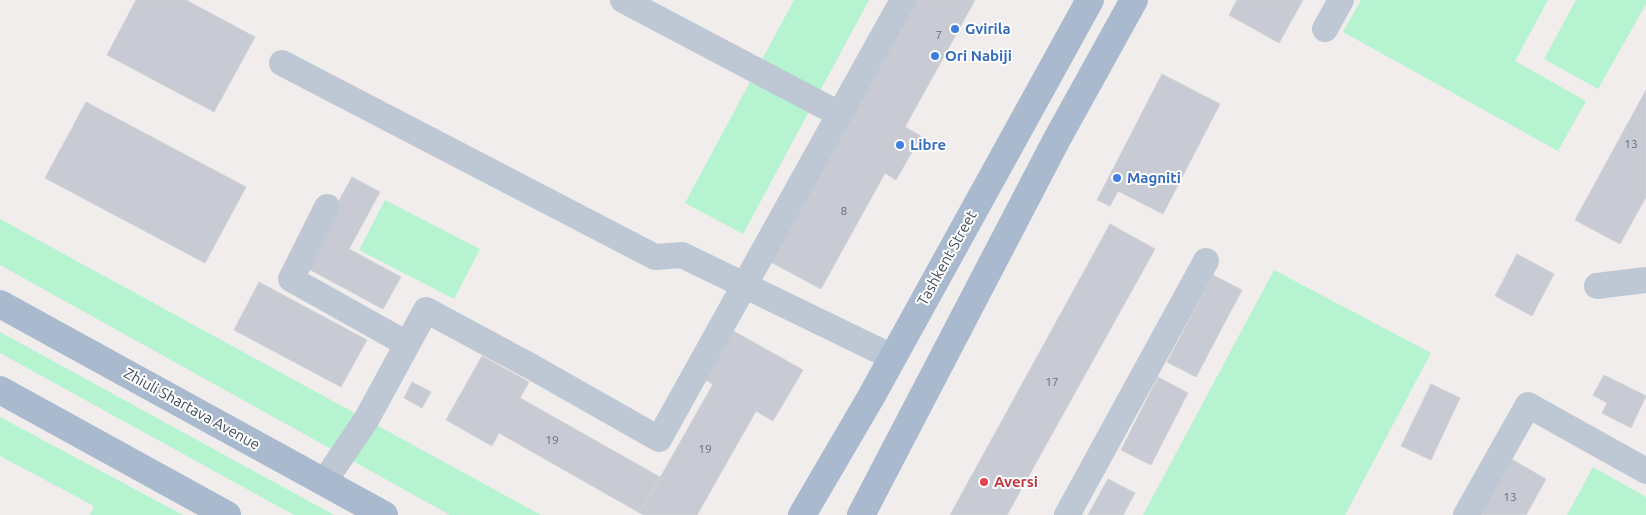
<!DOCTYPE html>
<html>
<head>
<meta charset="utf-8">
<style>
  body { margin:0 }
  canvas { display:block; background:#f0edec }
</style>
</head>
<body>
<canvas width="1646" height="515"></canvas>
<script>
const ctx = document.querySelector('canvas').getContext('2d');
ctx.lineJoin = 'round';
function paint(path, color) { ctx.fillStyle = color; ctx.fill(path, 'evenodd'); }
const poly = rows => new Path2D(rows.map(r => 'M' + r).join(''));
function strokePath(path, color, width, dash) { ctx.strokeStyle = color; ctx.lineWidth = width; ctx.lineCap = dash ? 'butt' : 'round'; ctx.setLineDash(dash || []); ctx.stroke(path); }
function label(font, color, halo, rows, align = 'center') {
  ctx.font = font + ' Ubuntu,sans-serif'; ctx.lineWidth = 4; ctx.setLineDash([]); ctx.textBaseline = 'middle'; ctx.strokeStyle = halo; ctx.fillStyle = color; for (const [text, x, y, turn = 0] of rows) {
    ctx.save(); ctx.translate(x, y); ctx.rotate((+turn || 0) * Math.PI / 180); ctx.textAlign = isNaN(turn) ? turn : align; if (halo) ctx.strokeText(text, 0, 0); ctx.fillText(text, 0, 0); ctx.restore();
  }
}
paint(poly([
  [794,0,869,0,743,234,685,203],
  [1361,0,1548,0,1515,61,1586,101,1558,151,1343,32],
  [1576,0,1646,0,1646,4,1598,89,1544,59],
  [385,200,480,249,454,299,359,250],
  [0,219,541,515,450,515,0,265],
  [1274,270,1431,353,1345,515,1143,515],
  [0,332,334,515,294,515,0,353],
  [0,417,183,515,90,515,94,506,0,456],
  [1593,467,1646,497,1646,515,1567,515]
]), '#b5f3d1');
const building = poly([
  [136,0,186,0,255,37,214,112,107,55,136,0],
  [910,0,975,0,905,127,921,136,896,180,885,173,821,289,767,260,910,0],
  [1237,0,1303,0,1279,43,1229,15,1237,0],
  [1162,74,1220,104,1163,214,1118,191,1110,206,1097,200,1162,74],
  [1646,90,1646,197,1620,244,1575,220,1646,90],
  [86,102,246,187,205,263,45,178,86,102],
  [352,177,380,192,349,249,401,277,383,309,303,266,352,177],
  [1110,224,1155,249,1007,515,950,515,1110,224],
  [1517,254,1554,274,1532,316,1495,296,1517,254],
  [1213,275,1242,290,1196,377,1167,362,1213,275],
  [259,282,367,340,341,387,234,330,259,282],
  [730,329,803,370,773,421,756,411,697,515,644,515,640,513,713,384,702,378,730,329],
  [482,356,529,382,520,398,660,477,640,513,499,433,492,446,446,420,482,356],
  [1604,375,1646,396,1631,428,1602,413,1607,403,1593,395,1604,375],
  [1158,377,1188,393,1151,465,1121,450,1158,377],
  [412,382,431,392,422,408,404,398,412,382],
  [1431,384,1460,398,1431,460,1401,446,1431,384],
  [1506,456,1546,479,1526,515,1473,515,1506,456],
  [1108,479,1135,493,1123,515,1088,515,1108,479]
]);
paint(building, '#c8cbd3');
strokePath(building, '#d0d2d9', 1);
strokePath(poly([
  [623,0,839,114],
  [1325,29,1341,0],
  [282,63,655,257,682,255,892,357],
  [327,207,291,279,407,344],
  [1597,286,1646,280],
  [324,482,366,420,426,310,532,367,659,439,903,0],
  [1067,515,1206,261],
  [1466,515,1528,405,1646,471]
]), '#bec8d4', 26);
strokePath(poly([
  [0,304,384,515],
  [0,390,227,515],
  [802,515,871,397,1090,0],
  [861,515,1057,139,1134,0]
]), '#a9bacf', 28);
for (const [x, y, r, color] of [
  [955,29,5,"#3f7fe0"],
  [935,56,5,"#3f7fe0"],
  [900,145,5,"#3f7fe0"],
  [1117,178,5,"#3f7fe0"],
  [984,482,5,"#e0444e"]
]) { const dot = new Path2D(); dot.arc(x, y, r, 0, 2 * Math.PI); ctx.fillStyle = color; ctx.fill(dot); strokePath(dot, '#fff', 2); }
label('12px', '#646e7a', null, [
  ["7",939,35],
  ["13",1631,144],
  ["8",844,211],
  ["17",1052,382],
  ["19",552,440],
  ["19",705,449],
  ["13",1510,497]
]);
label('bold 15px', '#366cbe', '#fff', [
  ["Gvirila",965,29],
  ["Ori Nabiji",945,56],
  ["Libre",910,145],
  ["Magniti",1127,178]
], 'left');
label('15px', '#434f5c', '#fff', [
  ["Tashkent Street",947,258,-61],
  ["Zhiuli Shartava Avenue",192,409,29]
]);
label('bold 15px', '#be3a42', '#fff', [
  ["Aversi",994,482]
], 'left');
</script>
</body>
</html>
